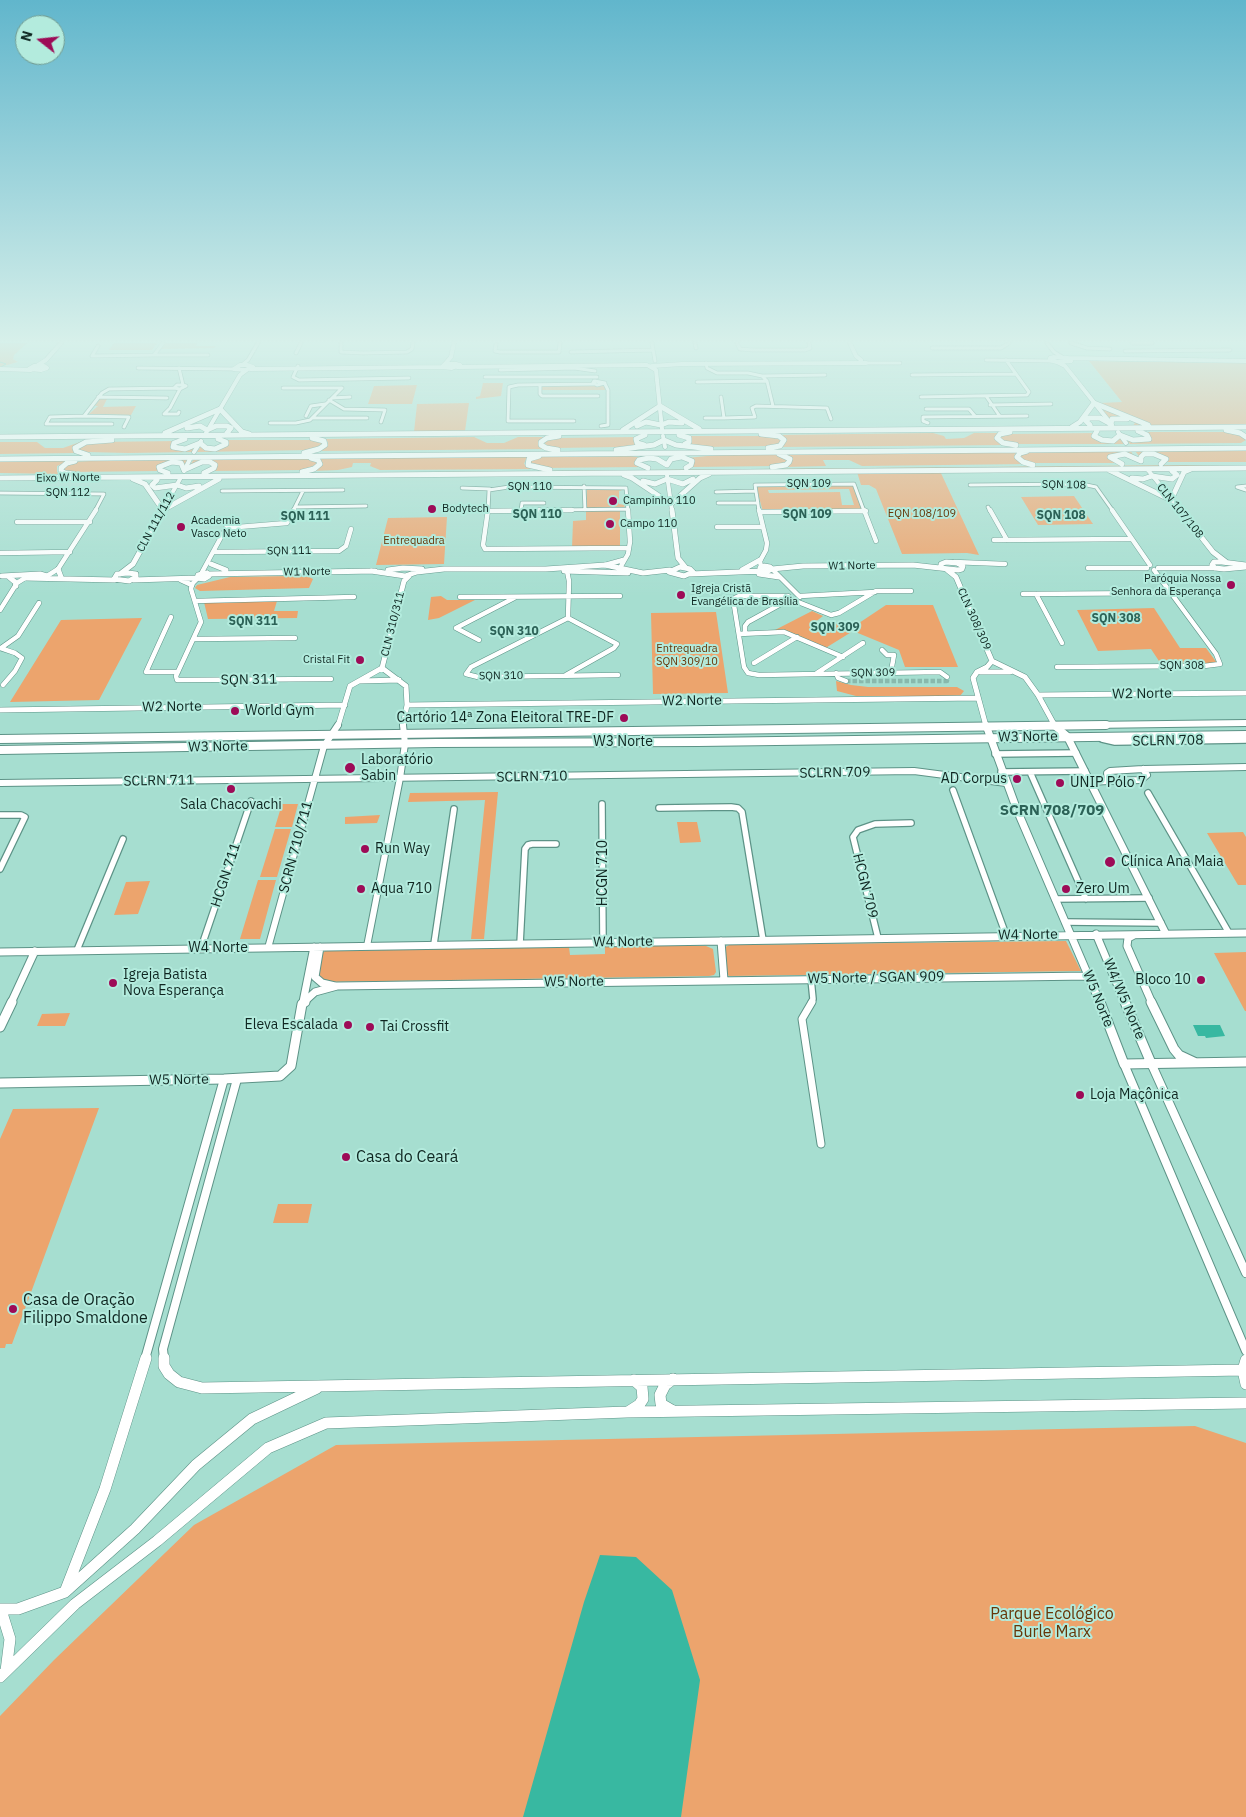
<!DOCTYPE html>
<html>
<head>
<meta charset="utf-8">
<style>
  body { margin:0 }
  #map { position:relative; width:1246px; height:1817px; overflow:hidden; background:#a6ded0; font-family:"IBM Plex Sans",sans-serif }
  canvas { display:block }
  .north { position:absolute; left:15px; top:15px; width:50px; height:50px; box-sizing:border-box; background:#b3ebdd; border:1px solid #719c92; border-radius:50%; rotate:286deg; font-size:14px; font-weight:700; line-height:20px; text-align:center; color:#0f2621 }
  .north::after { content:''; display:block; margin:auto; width:18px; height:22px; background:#9d0b57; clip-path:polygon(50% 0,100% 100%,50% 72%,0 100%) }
</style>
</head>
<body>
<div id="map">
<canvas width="1246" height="1817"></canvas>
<div class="north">N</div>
</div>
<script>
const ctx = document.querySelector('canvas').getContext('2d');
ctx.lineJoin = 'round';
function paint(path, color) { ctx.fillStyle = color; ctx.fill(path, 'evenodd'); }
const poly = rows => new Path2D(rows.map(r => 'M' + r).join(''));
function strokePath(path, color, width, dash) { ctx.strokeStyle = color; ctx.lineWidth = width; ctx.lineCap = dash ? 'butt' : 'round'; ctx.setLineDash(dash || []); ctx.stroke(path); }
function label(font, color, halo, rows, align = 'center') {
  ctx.font = font + ' "IBM Plex Sans",sans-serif'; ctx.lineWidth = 4; ctx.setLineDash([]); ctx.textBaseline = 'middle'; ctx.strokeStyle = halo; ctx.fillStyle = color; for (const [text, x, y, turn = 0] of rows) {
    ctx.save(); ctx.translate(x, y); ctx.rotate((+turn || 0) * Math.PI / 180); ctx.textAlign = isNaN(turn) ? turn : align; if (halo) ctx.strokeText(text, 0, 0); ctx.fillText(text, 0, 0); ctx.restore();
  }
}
paint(poly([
  [0,343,27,343,14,355,13,359,18,362,0,367],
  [114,343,157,343,152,350,109,350],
  [165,343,197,343,196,346,216,346,214,348,160,349],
  [1089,361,1246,363,1246,427,1132,427,1135,423,1129,419,1110,419,1099,405,1100,403,1122,402],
  [597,380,604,382,601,385,605,387,605,390,541,390,542,386,594,386,591,382],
  [483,383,503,383,501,396,476,399,476,397,480,396],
  [417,385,412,404,368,404,374,386],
  [99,399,107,399,103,407,136,406,131,415,89,414,98,406,95,406],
  [469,403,465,431,414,432,417,404],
  [1142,432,1230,432,1239,434,1246,440,1241,443,1130,444,1125,438,1149,439],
  [933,433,944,436,946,439,964,438,974,433,1001,433,995,438,1007,445,779,447,784,445,786,441,776,435],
  [1094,433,1092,435,1114,442,1120,438,1124,444,1014,444,1005,442,1000,437,1010,434],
  [686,436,769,436,781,440,781,443,772,446,703,447,688,444],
  [474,437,487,443,504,443,518,437,548,437,538,443,547,449,317,451,327,445,328,442,323,439],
  [638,437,639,444,620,447,556,448,550,448,543,442,555,438],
  [226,440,315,440,323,442,322,446,310,450,197,452,201,446,214,450],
  [83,441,86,441,76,445,72,448,74,452,78,453,0,454,0,442,37,442,45,448,63,448],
  [177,441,172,443,171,447,195,446,192,452,128,453,86,452,78,449,79,446,95,442],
  [1130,450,1134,456,1119,453,1110,455,1117,463,1036,463,1023,461,1020,455,1028,452],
  [1198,450,1246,451,1246,462,1167,462,1169,460,1166,457,1139,456,1135,451],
  [1019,451,1015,454,1014,458,1027,464,862,466,849,460,823,460,826,466,784,467,791,464,792,460,784,454],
  [717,455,781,455,787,461,775,466,691,467,694,462,687,458],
  [531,456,526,459,524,464,533,469,380,470,370,466,371,463,353,463,352,467,338,470,312,471,322,464,321,460,317,458],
  [631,456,643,458,639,459,640,467,541,468,532,466,529,461,539,457],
  [125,459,188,459,184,465,184,463,159,465,157,467,159,471,67,472,63,471,64,465,72,462],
  [194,459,307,459,316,461,317,464,304,470,210,471,215,463,190,465],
  [71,460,57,466,57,472,60,474,0,473,0,461],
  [1185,465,1246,466,0,476],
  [940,471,979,555,967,553,902,554,876,489,869,485,861,485,857,472],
  [856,484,865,511,763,512,756,486],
  [849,489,854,505,842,505,840,492,769,493,768,490],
  [587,487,625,489,619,491,619,504,625,505,624,508,586,509],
  [1074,496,1093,524,1038,525,1021,497],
  [586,511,620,511,620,546,572,548,573,521,586,520],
  [447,517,444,564,376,565,388,518],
  [294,576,309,577,313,579,309,588,200,591,195,588,197,585,230,577],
  [441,596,447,600,475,600,439,618,428,620,431,597],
  [277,601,274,611,298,611,297,618,208,619,204,602],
  [886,605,933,605,958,667,905,667,899,650,853,631,824,649,787,633,775,630,812,611,823,616,814,623,827,628,835,623,850,629],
  [1154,608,1180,648,1206,648,1217,663,1161,664,1151,649,1098,651,1077,610],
  [716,612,728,693,653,694,651,613],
  [142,618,99,700,10,702,61,620],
  [836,681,851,685,868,687,957,687,964,691,960,696,856,696,837,691],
  [498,792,484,939,471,939,485,800,408,802,410,793],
  [282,804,298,804,292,827,275,827],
  [380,815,377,823,345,824,345,817],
  [677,822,697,822,701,842,680,843],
  [275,829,291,829,277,877,260,877],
  [1243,832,1246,837,1246,885,1238,885,1207,833],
  [258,880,276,880,260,939,240,939],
  [150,881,138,914,114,915,126,882],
  [1066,941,1081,971,729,976,727,974,724,948,729,945],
  [605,946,706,946,713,949,716,972,714,975,709,976,321,982,317,980,321,954,325,951,569,947,570,955,605,954],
  [1246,952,1246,1011,1245,1011,1214,953],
  [70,1013,65,1026,37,1026,42,1014],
  [99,1108,12,1344,6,1344,5,1348,0,1348,0,1139,13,1109],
  [278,1204,312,1204,308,1223,273,1223],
  [1195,1426,1246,1443,1246,1817,0,1817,0,1716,54,1660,194,1525,336,1445]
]), '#eca46d');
paint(poly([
  [1193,1025,1220,1025,1225,1036,1206,1038,1205,1036,1198,1036],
  [600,1555,636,1557,672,1590,700,1680,681,1817,523,1817,584,1602]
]), '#38b8a1');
strokePath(poly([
  [0,362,6,364,1,367]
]), '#38b8a1', 1);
strokePath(poly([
  [846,681,947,681,947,677]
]), '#88b9ad', 4.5, [4.5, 2]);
const minorFar3 = poly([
  [341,343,341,352,363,353,407,352,412,349,413,343],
  [652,343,655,361],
  [695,343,696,348],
  [737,343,740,349,753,350,805,350,810,348,809,343],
  [1047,343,1054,352,1062,357],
  [1071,343,1087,348,1110,349],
  [1132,343,1152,343],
  [496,344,495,351,500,352,559,352,560,343],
  [98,346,92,356,154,355,163,343],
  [932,348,1001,348,1009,343],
  [1125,351,1230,350],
  [571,352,653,350],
  [296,353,301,343],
  [154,355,208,355],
  [986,360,1052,361],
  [706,363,707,368,717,373,748,373,762,376,767,381,773,406],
  [866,363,900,363],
  [242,365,248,360,258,343],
  [298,366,293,377,299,380,409,378],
  [138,368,234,369],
  [179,368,183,385],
  [500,370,574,368,595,371],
  [912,375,1016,374],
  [762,376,825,375],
  [485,377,597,377],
  [594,381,593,383,597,385,605,383,595,381],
  [697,382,767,381],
  [177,385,183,385,186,386,180,389,174,388,177,385],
  [540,385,540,394,542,396,598,396],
  [283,388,342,388],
  [986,396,999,415],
  [98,397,167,398],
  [721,397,724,418,755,417,752,408,756,406,827,408,831,419],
  [921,397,1027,395,1029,392,1006,360],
  [332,398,350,397],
  [329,400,344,409,385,410,381,422],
  [990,405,1051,404],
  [926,409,969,409,975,416],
  [179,412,178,414,164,414,170,408,180,389],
  [84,416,129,417,124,427],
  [306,416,311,406,325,404],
  [312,418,367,418],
  [705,418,724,418],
  [574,421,508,421,509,387,518,385,594,384],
  [270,423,296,423,310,420,342,388],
  [928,423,923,421,923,417,1027,416],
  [112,424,46,424,50,417,84,416,102,393,109,389,174,388],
  [601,426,608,425,608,390,605,384],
  [970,485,1082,484,1096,487,1113,511],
  [584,486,585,510],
  [1246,486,1237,487,1246,490],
  [462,488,490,489],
  [222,491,343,490],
  [716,492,755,491],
  [0,493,104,494,95,511],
  [718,503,758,503],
  [296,507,366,506],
  [988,507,990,511],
  [293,511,303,491],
  [488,511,628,509],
  [488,511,489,490,509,487,626,488,628,511],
  [521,511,522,503,544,503],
  [759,511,755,485,854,484,864,511],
  [860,511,866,511]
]);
const minorFar2 = poly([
  [488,510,483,545,485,549,629,548],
  [759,510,767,543,766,550,760,561,761,567],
  [864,510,876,541],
  [990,510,1007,540],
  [1112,510,1150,565],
  [488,511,572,510],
  [760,512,866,511],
  [17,522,90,522],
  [717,527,763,527],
  [994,540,1130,539],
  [213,552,339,551,346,546,351,529],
  [0,553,70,552],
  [954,562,1005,564],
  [605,565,623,560],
  [620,568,628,554,630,542,628,510],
  [1088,568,1147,568],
  [1158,568,1215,568],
  [772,569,800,597],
  [567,571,569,581,568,618],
  [201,574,226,528,287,523,294,510],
  [47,576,58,569,96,510],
  [198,578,192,584,191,589,201,622,176,676,177,680,331,679],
  [1023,594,1170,593],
  [1036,594,1062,643],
  [788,596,739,596,733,599,744,667,748,673,759,675,940,672,947,677],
  [800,596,875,592],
  [460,597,620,596],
  [793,600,831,615,839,613,876,591,911,591],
  [195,601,354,597],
  [0,610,17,583,25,578],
  [171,617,146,672,178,672],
  [568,618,471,667,466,674,478,677,618,675],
  [456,628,514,598],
  [456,628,479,640],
  [745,633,745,626,748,622,790,599],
  [739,634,784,632,843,657],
  [194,639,295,638],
  [0,648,15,653,22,658,15,671,3,685],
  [1,648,18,636,39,603],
  [882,650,887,655,894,655,891,672],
  [754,663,797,637],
  [1057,667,1204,666,1220,664,1216,654,1154,570],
  [817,673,863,643],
  [836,673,838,678,846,681],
  [566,675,614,648,617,644,568,618]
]);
const minorFar1 = poly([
  [1102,739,1115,742,1246,740],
  [995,754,1076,753],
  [1001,772,1085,771],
  [1030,772,1086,899],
  [953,790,1006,935],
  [1148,793,1229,933],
  [602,804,603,943],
  [659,808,731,807,738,808,742,812,763,940],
  [0,815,21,815,25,817,0,869],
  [1055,899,1149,898],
  [1065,922,1161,923],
  [878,938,853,837,858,830,875,824,911,823],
  [434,944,454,809],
  [520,944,525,849,528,845,532,844,556,844],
  [201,948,251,801],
  [77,950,123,839],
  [811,1003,813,999,811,979]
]);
const minor = poly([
  [812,1002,802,1019,821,1144]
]);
const tertiaryFar4 = poly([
  [850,343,856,356,861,360],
  [1054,357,1068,358,1071,361,1057,362,1050,360,1050,358,1054,357],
  [1068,358,1246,361],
  [1057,362,1065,366,1112,425],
  [445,364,456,364,460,365,452,368,442,367,445,364],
  [445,364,451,357,454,343],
  [38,365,46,360,61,343],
  [240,365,247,365,253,367,245,370,234,369,240,365],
  [34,366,44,366,47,368,41,370,29,369,34,366],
  [649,366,656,370,662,429],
  [652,366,682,364,866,363],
  [457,367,647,365],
  [0,369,31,370],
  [250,369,444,367],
  [1118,432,1126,443],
  [206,433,240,375,248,369],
  [663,436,665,447],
  [194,452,201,441],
  [1148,470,1181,511],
  [184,471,190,459],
  [667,475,672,511],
  [162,511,180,479]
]);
const tertiaryFar3 = poly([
  [672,510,678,558,686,568],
  [1180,510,1213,552,1226,562],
  [211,564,226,570],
  [1246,565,1222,562,1214,562,1212,565,1215,568,1224,569,1246,567],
  [764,566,770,567,772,569,768,571,760,568,764,566],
  [680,567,690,569,693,572,684,576,669,572,680,567],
  [58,569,61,577],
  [772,569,803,566,913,565,958,570,962,569,963,566,957,563,946,562,941,564,941,567],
  [946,569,956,577,992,661,1025,677,1038,695,1055,726],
  [388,570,403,568,422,569],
  [742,570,760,560],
  [371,571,405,576,417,572,444,569,546,569,605,565,643,573,670,570],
  [564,571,628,573],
  [128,573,136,574,136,577,129,581,114,579,117,574,128,573],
  [207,573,209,576,204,579,197,578,198,575,207,573],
  [120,574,133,564,163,510],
  [208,574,375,571],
  [690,574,763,571],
  [759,574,779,577],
  [2,576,40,574,47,576],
  [9,577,15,582,16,586],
  [25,578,115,580],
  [133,580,197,578],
  [181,580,192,585],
  [382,668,404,581,409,576],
  [382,668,406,686,407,705,403,726],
  [980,672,1010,672],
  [360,681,399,680],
  [1038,695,1246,693],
  [407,705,978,698],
  [0,710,345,705],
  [338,726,350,686,382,668],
  [986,726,973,678,977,672,987,667,992,661]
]);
const tertiaryFar2 = poly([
  [986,725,987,728],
  [1143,769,1246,767],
  [1143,769,1147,775,1141,780,1108,781,1107,773,1110,771,1143,769],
  [1090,782,1108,781],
  [0,783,914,771,1006,783],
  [367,946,400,778,405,744,403,725],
  [268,948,324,746,338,725]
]);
const tertiaryFar1 = poly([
  [1151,1063,1246,1273],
  [1124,1064,1246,1351],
  [145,1359,224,1079],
  [164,1359,163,1349,237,1079]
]);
const tertiary = poly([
  [164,1358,164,1366,169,1374,179,1382,202,1388,1243,1370],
  [1246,1360,1243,1370,1246,1384],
  [673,1379,665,1385,660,1395,661,1404,673,1411],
  [628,1412,639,1405,643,1399,642,1387,634,1380],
  [65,1592,105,1489,146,1358],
  [0,1609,18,1609,65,1592,135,1529,196,1465,252,1419,317,1388],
  [1,1610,10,1639,6,1671],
  [0,1677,75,1604,157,1541,268,1448,326,1423,627,1412,1246,1403]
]);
const secondaryFar1 = poly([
  [1055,726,1067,736,1166,934],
  [987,728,1017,810,1100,1003],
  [1096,934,1125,1003],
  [1134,935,1128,938,1127,946,1152,1003],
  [721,941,724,980],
  [320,947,315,977,322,983,335,986],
  [0,952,1246,933],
  [303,1002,314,947],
  [11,1003,35,951],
  [303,1003,315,992,337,986,1090,976]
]);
const secondary = poly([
  [1100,1002,1124,1064,1246,1062],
  [1125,1002,1151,1063],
  [1151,1002,1174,1049,1179,1055,1194,1062],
  [0,1027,12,1002],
  [0,1083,224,1079,280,1076,291,1066,302,1004,305,1002]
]);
const primaryFar2 = poly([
  [1090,425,1086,421,1089,418,1100,418,1111,424,1112,419,1127,419],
  [637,426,646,422,661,425,669,422,682,423],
  [1072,427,1080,422,1094,403,1148,425],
  [187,428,200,426,207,430,216,426,227,426,231,428,227,433],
  [623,430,660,406,699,429],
  [1097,431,1094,436,1102,440,1113,441,1120,435,1133,440,1149,439,1147,435,1138,431],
  [165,433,220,409,242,432,249,434],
  [0,437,1246,427],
  [185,439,174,443,173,447,185,449,200,443,206,448,215,449,226,444,226,442,218,439],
  [1122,464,1110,457,1125,454,1141,461,1141,457,1144,454,1154,454,1166,459,1161,464],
  [1109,470,1171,500,1184,472,1191,469],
  [168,473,160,470,159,467,172,462,181,463,184,470,202,462,210,462,215,465,214,468,204,473],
  [624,475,632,478,671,504,700,478,709,474],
  [0,478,1246,468],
  [1132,478,1143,479,1152,476,1172,479,1177,475,1172,471],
  [133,479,145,484,163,510,219,479],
  [157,480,152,485,155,488,177,485,186,488,199,486],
  [643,481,655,484,667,479,683,484,693,479]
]);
const primaryFar1 = poly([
  [1009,726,1246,723]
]);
const primary = poly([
  [0,739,1106,725],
  [0,750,436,743,698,742,1246,735]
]);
const trunk = poly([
  [1226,430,1240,433,1246,437],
  [1010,432,1000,434,997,438,1003,443,1016,445],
  [761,434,779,436,784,440,780,446,768,448],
  [679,435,689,438,689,442,685,444],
  [644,445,637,443,636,439,645,435],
  [558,450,546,448,541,445,541,442,547,438,559,436],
  [616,450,654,445,664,440,676,445,711,449],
  [1027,451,1020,453,1017,457,1023,462,1033,465],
  [304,453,319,449,325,445,324,441,312,438],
  [88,455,76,451,75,448,86,442,112,440],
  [539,456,529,459,528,465,550,470],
  [682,457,692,461,691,465,686,468],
  [649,458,657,459,667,465,671,459,681,457],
  [0,459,1246,448],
  [772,467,786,465,789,462,790,459,779,454],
  [648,468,637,463,639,460,649,458],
  [302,472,314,469,320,464,318,460,311,458],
  [74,474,65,473,61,471,61,468,67,463,75,461]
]);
strokePath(minorFar3, '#5d9387', 4.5);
strokePath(minorFar2, '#5d9387', 5.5);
strokePath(minorFar1, '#5d9387', 8);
strokePath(minor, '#5d9387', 9);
strokePath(tertiaryFar4, '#5d9387', 5);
strokePath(tertiaryFar3, '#5d9387', 6);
strokePath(tertiaryFar2, '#5d9387', 8);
strokePath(tertiaryFar1, '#5d9387', 10);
strokePath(tertiary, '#5d9387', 12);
strokePath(secondaryFar1, '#5d9387', 9);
strokePath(secondary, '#5d9387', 11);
strokePath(primaryFar2, '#5d9387', 6);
strokePath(primaryFar1, '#5d9387', 8);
strokePath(primary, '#5d9387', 10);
strokePath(trunk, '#5d9387', 6);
strokePath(minorFar3, '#fff', 3);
strokePath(minorFar2, '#fff', 4.5);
strokePath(minorFar1, '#fff', 5.5);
strokePath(minor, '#fff', 7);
strokePath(tertiaryFar4, '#fff', 4);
strokePath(tertiaryFar3, '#fff', 5);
strokePath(tertiaryFar2, '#fff', 6);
strokePath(tertiaryFar1, '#fff', 8);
strokePath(tertiary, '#fff', 11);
strokePath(secondaryFar1, '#fff', 7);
strokePath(secondary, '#fff', 9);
strokePath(primaryFar2, '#fff', 5);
strokePath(primaryFar1, '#fff', 6);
strokePath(primary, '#fff', 8);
strokePath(trunk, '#fff', 5);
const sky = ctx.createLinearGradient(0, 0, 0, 598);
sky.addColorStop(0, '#61b6cc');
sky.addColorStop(0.57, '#d7f0ea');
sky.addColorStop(1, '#d7f0ea00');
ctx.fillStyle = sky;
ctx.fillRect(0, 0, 1246, 598);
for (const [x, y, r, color] of [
  [613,501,5,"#9d0b57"],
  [432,509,5,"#9d0b57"],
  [610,524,5,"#9d0b57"],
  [181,527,5,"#9d0b57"],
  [1231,585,5,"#9d0b57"],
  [681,595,5,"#9d0b57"],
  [360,660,5,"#9d0b57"],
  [235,711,5,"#9d0b57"],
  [624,718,5,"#9d0b57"],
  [350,768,6,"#9d0b57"],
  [1017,779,5,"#9d0b57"],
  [1060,783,5,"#9d0b57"],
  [231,789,5,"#9d0b57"],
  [365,849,5,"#9d0b57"],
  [1110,862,6,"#9d0b57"],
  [361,889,5,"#9d0b57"],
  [1066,889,5,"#9d0b57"],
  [1201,980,5,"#9d0b57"],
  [113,983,5,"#9d0b57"],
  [348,1025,5,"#9d0b57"],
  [370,1027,5,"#9d0b57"],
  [1080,1095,5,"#9d0b57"],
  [346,1157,5,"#9d0b57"],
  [13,1309,5,"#9d0b57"]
]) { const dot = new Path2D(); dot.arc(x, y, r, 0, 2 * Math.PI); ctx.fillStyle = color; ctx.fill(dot); strokePath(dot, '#b3ebdd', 2); }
label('11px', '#0f2621', '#b3ebdd', [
  ["Eixo W Norte",68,478,-1],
  ["SQN 109",809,484],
  ["SQN 108",1064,485,1],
  ["SQN 110",530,487],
  ["SQN 112",68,493],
  ["CLN 107/108",1180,511,51],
  ["CLN 111/112",156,522,-61],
  ["SQN 111",289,551,-1],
  ["W1 Norte",852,566,-1],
  ["W1 Norte",307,572,-1],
  ["CLN 308/309",974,619,66],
  ["CLN 310/311",393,624,-76],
  ["SQN 308",1182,666],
  ["SQN 309",873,673,-1],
  ["SQN 310",501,676,-1]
]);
label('11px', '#0f2621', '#b3ebdd', [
  ["Campinho 110",623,501],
  ["Bodytech",442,509],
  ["Academia",191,521],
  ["Vasco Neto",191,534],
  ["Campo 110",620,524],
  ["Paróquia Nossa",1221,579,"right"],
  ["Senhora da Esperança",1221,592,"right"],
  ["Igreja Cristã",691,589],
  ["Evangélica de Brasília",691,602],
  ["Cristal Fit",350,660,"right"]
], 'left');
label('11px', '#663608', '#b3ebdd', [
  ["EQN 108/109",922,514],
  ["Entrequadra",414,541],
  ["Entrequadra",687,649],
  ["SQN 309/10",687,662]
]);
label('bold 12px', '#2c6257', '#b3ebdd', [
  ["SQN 110",537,515],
  ["SQN 109",807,515],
  ["SQN 108",1061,516],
  ["SQN 111",305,517],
  ["SQN 308",1116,619],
  ["SQN 311",253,622],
  ["SQN 309",835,628],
  ["SQN 310",514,632]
]);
label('14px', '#0f2621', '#b3ebdd', [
  ["SQN 311",249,680,-1],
  ["W2 Norte",1142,694,-1],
  ["W2 Norte",692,701,-1],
  ["W2 Norte",172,707,-1],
  ["W3 Norte",1028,737,-1],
  ["SCLRN 708",1168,741,-1],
  ["W3 Norte",623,742],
  ["W3 Norte",218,747,-1],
  ["SCLRN 709",835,773,-1],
  ["SCLRN 710",532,777,-1],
  ["SCLRN 711",159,781,-1],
  ["SCRN 710/711",296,847,-75],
  ["HCGN 710",603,873,-90],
  ["HCGN 711",226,875,-72],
  ["HCGN 709",865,886,76],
  ["W4 Norte",1028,935,-1],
  ["W4 Norte",623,942,-1],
  ["W4 Norte",218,948],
  ["W5 Norte / SGAN 909",876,978,-1],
  ["W5 Norte",574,982,-1],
  ["W5 Norte",1098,999,68],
  ["W4/W5 Norte",1124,999,67],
  ["W5 Norte",179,1080,-1]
]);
label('14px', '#0f2621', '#b3ebdd', [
  ["World Gym",245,711],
  ["Cartório 14ª Zona Eleitoral TRE-DF",614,718,"right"],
  ["Laboratório",361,760],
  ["Sabin",361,776],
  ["AD Corpus",1007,779,"right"],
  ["UNIP Pólo 7",1070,783],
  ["Sala Chacovachi",231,805,"center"],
  ["Run Way",375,849],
  ["Clínica Ana Maia",1121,862],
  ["Aqua 710",371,889],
  ["Zero Um",1076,889],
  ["Igreja Batista",123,975],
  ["Nova Esperança",123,991],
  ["Bloco 10",1191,980,"right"],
  ["Eleva Escalada",338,1025,"right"],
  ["Tai Crossfit",380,1027],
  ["Loja Maçônica",1090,1095]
], 'left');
label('bold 15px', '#2c6257', '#b3ebdd', [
  ["SCRN 708/709",1052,811]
]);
label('16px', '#0f2621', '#b3ebdd', [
  ["Casa do Ceará",356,1157],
  ["Casa de Oração",23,1300],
  ["Filippo Smaldone",23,1318]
], 'left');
label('16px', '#663608', '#b3ebdd', [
  ["Parque Ecológico",1052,1614],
  ["Burle Marx",1052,1632]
]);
</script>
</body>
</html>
